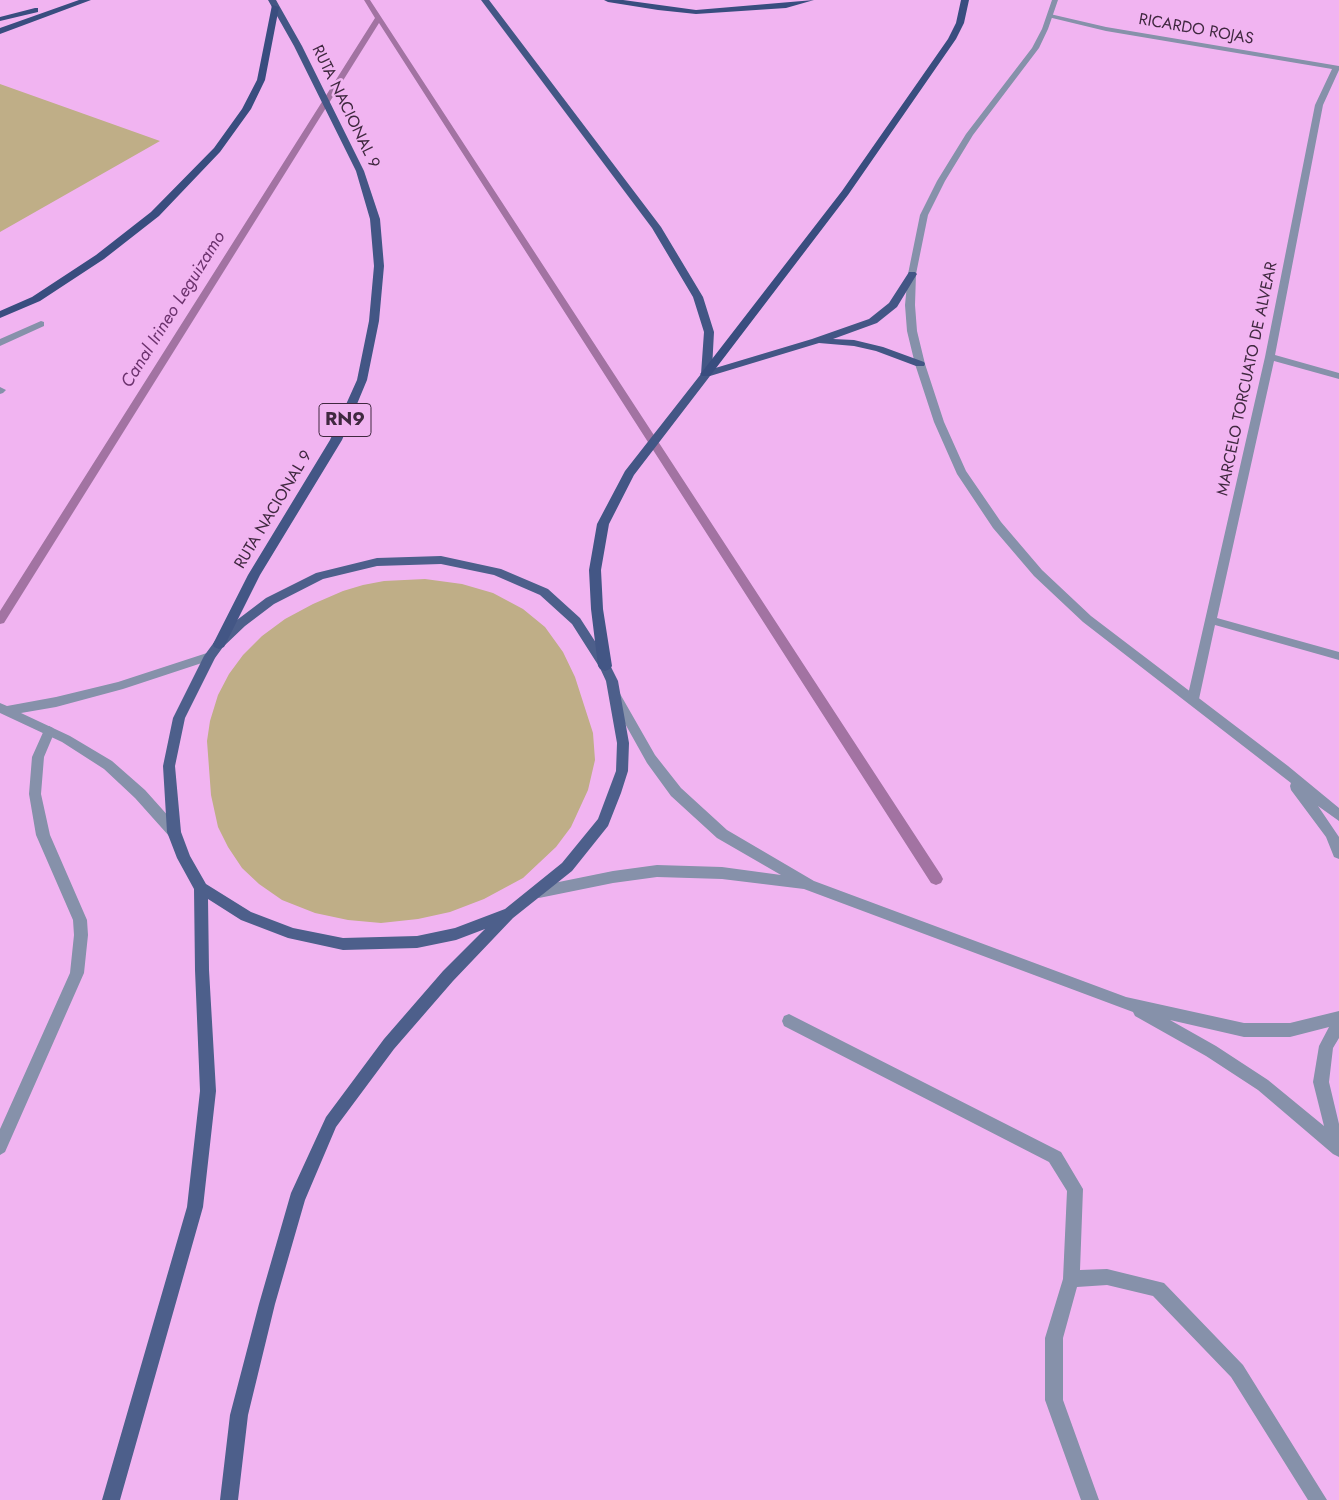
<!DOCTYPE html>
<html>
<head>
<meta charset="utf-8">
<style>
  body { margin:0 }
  canvas { display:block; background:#f1b4f1 }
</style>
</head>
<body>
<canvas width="1339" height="1500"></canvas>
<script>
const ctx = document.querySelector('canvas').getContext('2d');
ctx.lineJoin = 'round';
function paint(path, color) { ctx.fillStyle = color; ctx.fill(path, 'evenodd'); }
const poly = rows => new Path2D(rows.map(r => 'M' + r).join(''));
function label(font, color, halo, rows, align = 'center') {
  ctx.font = font + ' Jost,sans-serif'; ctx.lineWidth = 5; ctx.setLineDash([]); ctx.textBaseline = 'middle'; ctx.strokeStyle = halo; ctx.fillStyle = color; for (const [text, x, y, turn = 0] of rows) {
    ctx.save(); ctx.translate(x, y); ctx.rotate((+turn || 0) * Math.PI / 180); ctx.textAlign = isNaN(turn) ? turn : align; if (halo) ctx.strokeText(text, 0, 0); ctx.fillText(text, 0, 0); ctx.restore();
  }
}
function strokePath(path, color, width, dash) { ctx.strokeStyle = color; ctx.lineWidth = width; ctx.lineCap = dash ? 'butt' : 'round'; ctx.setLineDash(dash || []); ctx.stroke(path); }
paint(poly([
  [0,84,160,141,0,232],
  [425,579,462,584,493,593,523,609,545,627,563,652,575,677,593,733,595,760,588,790,571,827,556,847,523,878,484,899,450,912,418,919,381,923,348,920,315,913,282,900,259,884,242,868,228,847,218,827,211,795,207,741,210,721,218,695,229,674,243,655,262,636,285,619,313,604,343,591,363,585,384,581]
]), '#bfae87');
paint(poly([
  [364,0,370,0,941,875,943,879,941,883,936,885,931,883,379,23,4,623,0,624,0,611,375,18,364,0]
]), '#a273a2');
paint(poly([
  [0,387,6,390,3,393,0,394,0,387]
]), '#8691aa');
paint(poly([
  [1050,14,1106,27,1339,66,1339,70,1323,105,1275,355,1339,373,1339,379,1274,361,1217,618,1339,652,1339,660,1215,625,1199,699,1197,702,1193,704,1189,702,1187,699,1265,357,1315,105,1332,69,1106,31,1048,17,1047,16,1050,14],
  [41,321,44,322,44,326,0,346,0,339,41,321],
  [49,726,53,728,55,731,44,757,41,794,50,835,87,920,88,935,84,973,5,1152,0,1155,0,1129,70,973,74,935,73,920,36,835,29,794,32,757,45,728,49,726],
  [789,1014,1061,1152,1083,1189,1080,1270,1107,1269,1164,1283,1243,1365,1327,1500,1308,1500,1231,1377,1153,1296,1107,1285,1077,1287,1063,1338,1063,1400,1099,1500,1081,1500,1045,1400,1045,1338,1063,1279,1067,1191,1049,1162,784,1026,782,1021,784,1016,789,1014]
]), '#8691aa');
paint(poly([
  [1052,0,1058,0,1048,29,1039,48,973,135,945,181,928,215,916,274,915,305,917,331,925,364,944,422,966,471,1001,522,1042,570,1091,616,1288,766,1339,808,1339,821,1318,806,1339,837,1339,859,1334,857,1326,837,1291,790,1290,786,1291,783,1083,622,1034,576,993,528,957,474,934,422,915,364,907,331,905,305,908,274,920,215,937,181,966,134,1032,48,1042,29,1052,0],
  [210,652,216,656,214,659,123,689,56,707,21,713,70,736,112,761,145,790,179,828,181,832,179,836,174,837,169,836,135,798,104,769,62,742,0,713,0,703,7,706,56,697,118,682,210,652],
  [615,690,619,692,655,755,681,788,727,830,814,881,1126,997,1244,1023,1290,1023,1339,1011,1339,1038,1333,1048,1329,1082,1339,1124,1339,1157,1333,1154,1258,1090,1206,1056,1135,1016,1133,1012,804,889,722,879,657,877,613,883,539,898,534,896,532,892,534,888,539,886,613,871,657,865,722,867,781,875,717,838,671,796,647,763,609,695,611,692,615,690],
  [1170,1020,1244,1037,1290,1037,1329,1027,1319,1046,1313,1082,1324,1126,1268,1080,1216,1046,1170,1020]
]), '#8691aa');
paint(poly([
  [441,556,501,569,548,589,580,618,609,663,618,681,629,743,628,771,621,793,608,826,572,871,513,918,453,981,394,1049,336,1127,305,1200,275,1304,248,1415,238,1500,220,1500,230,1415,259,1304,291,1193,326,1117,384,1039,443,971,485,929,456,940,417,948,343,950,288,938,241,920,208,899,209,970,216,1091,203,1207,120,1500,102,1500,187,1207,200,1091,195,970,194,889,177,858,167,832,163,766,173,718,204,656,215,641,237,620,266,598,316,573,377,558,441,556],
  [441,564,494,575,540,595,572,624,600,668,606,681,617,743,616,771,598,819,562,863,505,909,455,928,417,936,343,938,293,928,251,912,206,884,190,856,181,832,175,766,185,718,215,658,223,647,245,626,274,604,323,579,377,566,441,564]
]), '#4d5f8b');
paint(poly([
  [268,0,276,0,302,46,364,171,380,219,384,266,379,321,367,380,342,440,260,575,224,647,219,649,214,647,213,644,248,575,330,440,357,380,369,321,374,266,370,219,356,171,294,46,268,0],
  [481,0,489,0,661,227,703,297,714,332,712,369,812,339,869,319,889,303,909,272,915,272,917,274,897,307,877,323,833,339,854,340,883,347,924,362,925,364,924,366,916,366,876,351,854,346,819,343,710,376,634,475,609,524,601,570,603,609,612,666,610,669,605,671,600,669,598,666,591,609,589,570,597,524,625,471,701,374,704,332,693,297,652,228,481,0]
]), '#435685');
paint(poly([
  [79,0,91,0,0,34,0,28,79,0],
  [604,0,623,0,696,10,814,0,786,8,696,14,658,10,608,2,604,0],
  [961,0,969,0,964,23,956,39,848,195,710,376,702,376,700,374,702,372,842,191,948,39,956,23,961,0],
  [272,5,279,7,265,80,251,109,220,152,159,216,104,259,40,301,0,318,0,311,32,297,96,255,151,212,214,148,242,109,257,80,272,5],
  [35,8,38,8,38,12,0,21,0,17,35,8]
]), '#394d7f');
label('16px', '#402840', '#f1b4f1', [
  ["RICARDO ROJAS",1196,30,10],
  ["RUTA NACIONAL 9",345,107,64],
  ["MARCELO TORCUATO DE ALVEAR",1248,379,-78],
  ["RUTA NACIONAL 9",274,510,-59]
]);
label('italic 18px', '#6c326e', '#f1b4f1', [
  ["Canal Irineo Leguizamo",174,310,-58]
]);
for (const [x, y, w] of [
  [345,420,52]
]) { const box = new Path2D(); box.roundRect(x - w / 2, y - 16.5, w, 33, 4); ctx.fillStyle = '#f1b4f1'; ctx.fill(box); strokePath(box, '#402840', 1); }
label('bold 19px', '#402840', null, [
  ["RN9",345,420]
]);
</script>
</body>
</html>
